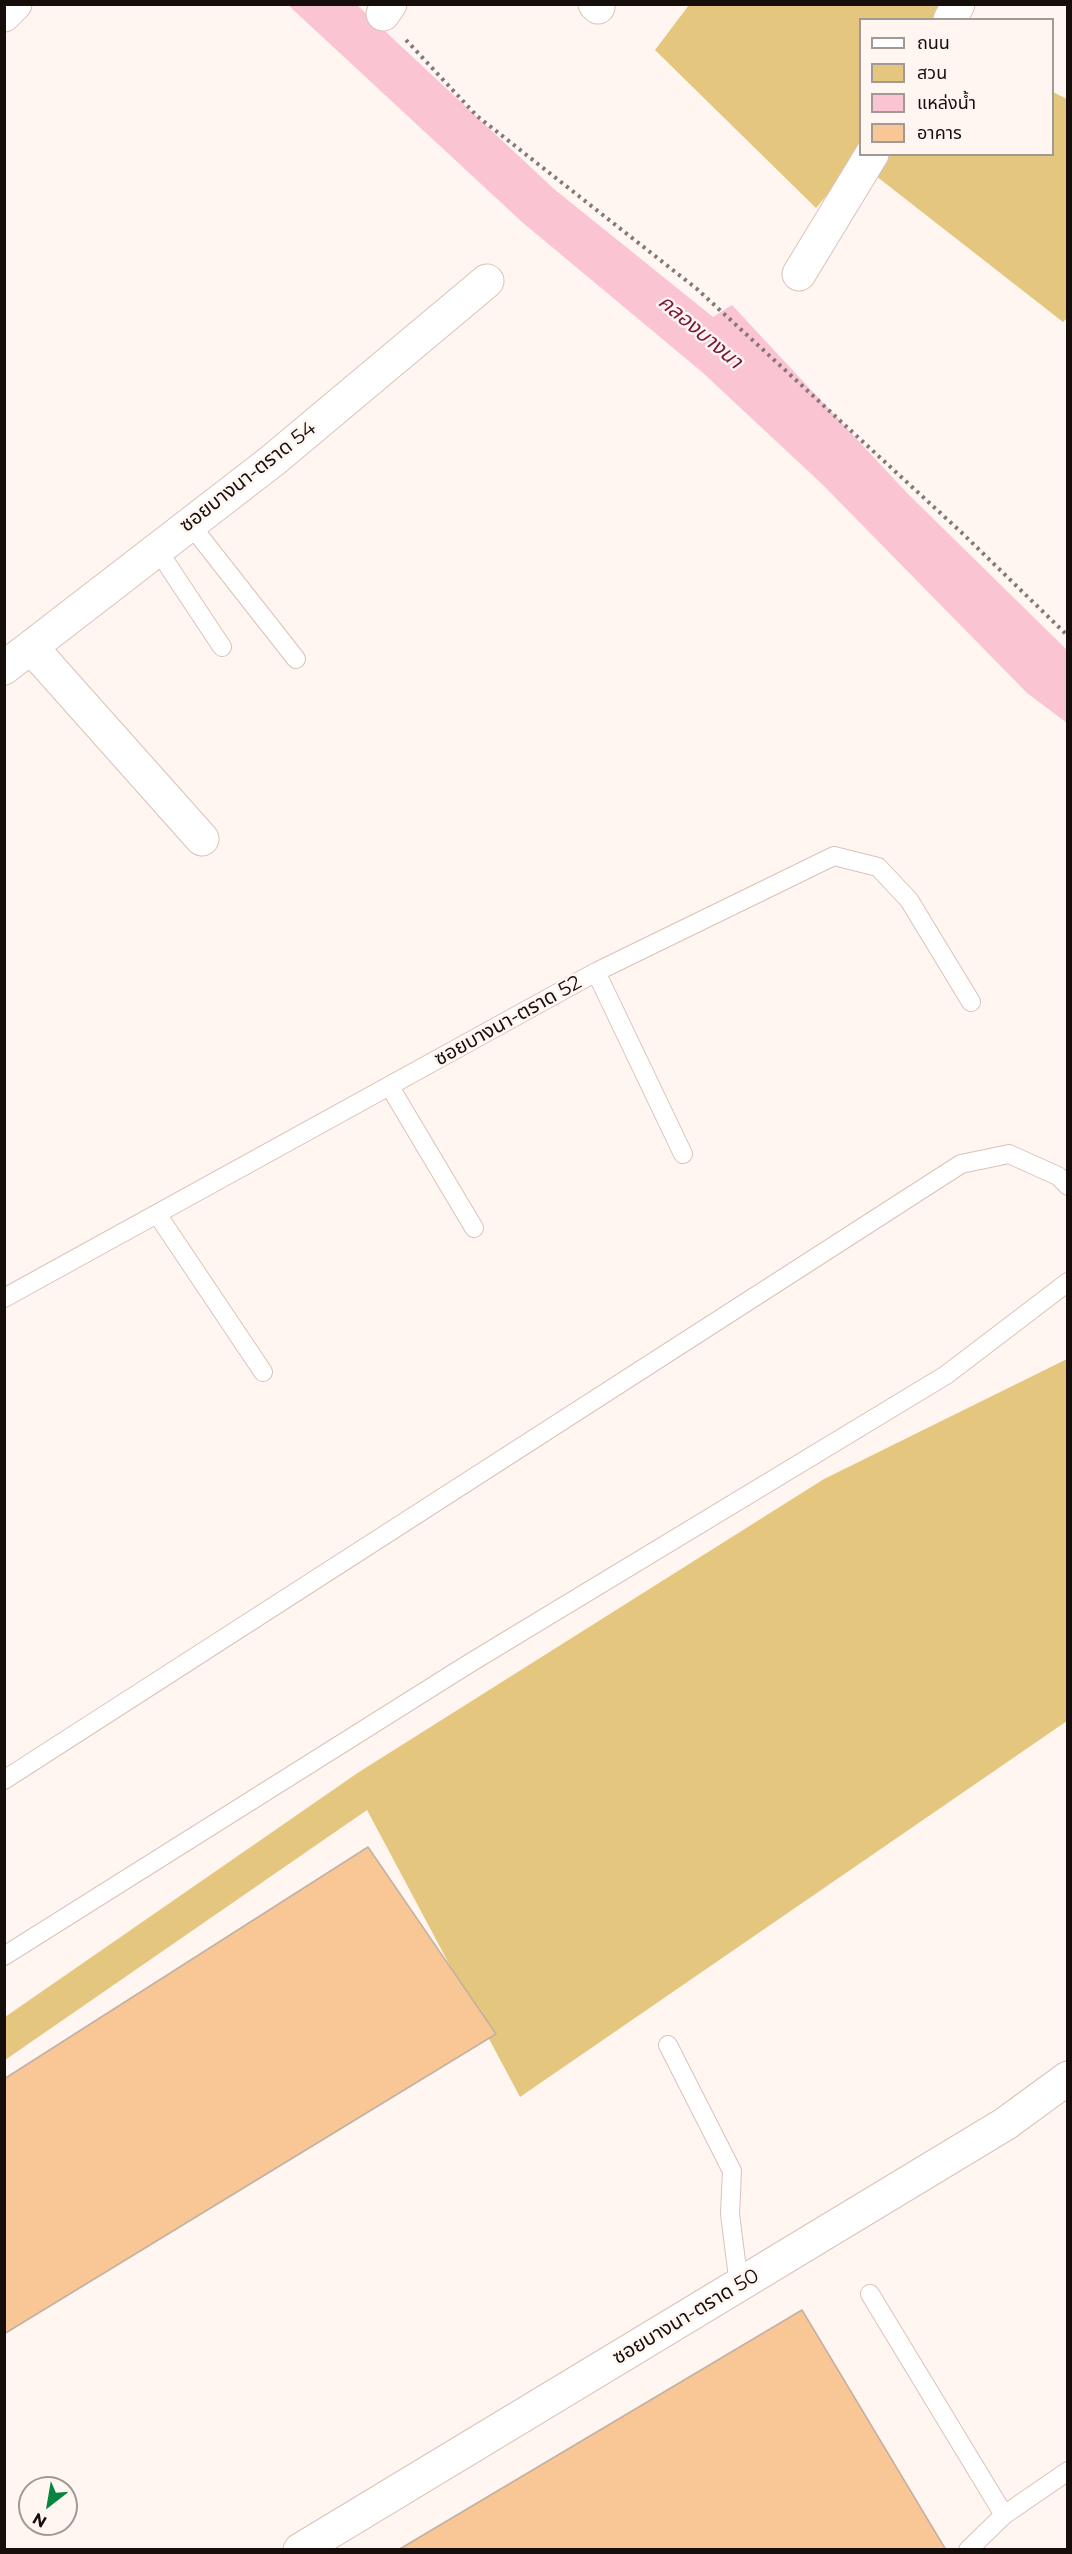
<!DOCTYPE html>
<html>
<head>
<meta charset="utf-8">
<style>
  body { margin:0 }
  #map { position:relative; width:1072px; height:2554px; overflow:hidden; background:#fff5f1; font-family:Montserrat,"Noto Sans Thai",sans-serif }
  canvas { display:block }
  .frame { position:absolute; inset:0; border:6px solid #160e0b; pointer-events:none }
  .legend { position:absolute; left:859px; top:18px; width:195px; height:138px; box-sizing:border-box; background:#fff5f1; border:2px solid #a29995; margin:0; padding:8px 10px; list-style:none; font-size:18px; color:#160e0b }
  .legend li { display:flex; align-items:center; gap:12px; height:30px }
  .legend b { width:30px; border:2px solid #a29995 }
  .north { position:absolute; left:18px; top:2476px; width:60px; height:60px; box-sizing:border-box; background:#fff5f1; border:2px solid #a29995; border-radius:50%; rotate:211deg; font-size:16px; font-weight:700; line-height:24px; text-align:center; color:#160e0b }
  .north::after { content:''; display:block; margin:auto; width:21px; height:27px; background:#088640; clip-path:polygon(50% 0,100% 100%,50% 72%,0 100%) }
</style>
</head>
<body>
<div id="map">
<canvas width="1072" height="2554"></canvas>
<div class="frame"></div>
<ul class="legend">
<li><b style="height:8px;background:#fff"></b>ถนน</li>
<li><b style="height:16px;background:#e5c67f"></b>สวน</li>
<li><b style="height:16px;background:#fbc4d2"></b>แหล่งน้ำ</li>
<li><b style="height:16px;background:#f9c796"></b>อาคาร</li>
</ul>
<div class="north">N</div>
</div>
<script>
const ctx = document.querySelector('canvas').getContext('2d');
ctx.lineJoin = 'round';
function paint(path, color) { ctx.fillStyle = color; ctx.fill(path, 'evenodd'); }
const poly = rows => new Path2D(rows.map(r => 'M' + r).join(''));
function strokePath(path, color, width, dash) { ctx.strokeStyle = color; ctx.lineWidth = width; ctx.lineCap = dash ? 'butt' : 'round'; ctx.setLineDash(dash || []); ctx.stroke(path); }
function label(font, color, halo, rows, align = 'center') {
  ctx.font = font + ' Montserrat,"Noto Sans Thai",sans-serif'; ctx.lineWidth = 5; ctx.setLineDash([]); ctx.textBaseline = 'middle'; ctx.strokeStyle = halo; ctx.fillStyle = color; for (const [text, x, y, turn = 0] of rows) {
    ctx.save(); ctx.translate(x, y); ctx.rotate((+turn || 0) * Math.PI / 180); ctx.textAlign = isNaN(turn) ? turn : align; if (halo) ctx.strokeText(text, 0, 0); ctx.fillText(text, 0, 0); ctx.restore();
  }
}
paint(poly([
  [689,5,943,5,935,19,860,20,861,154,816,208,655,50],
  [1053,92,1067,99,1067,318,1063,322,876,176,888,155,1052,154],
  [1067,1359,1067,1721,520,2097,367,1810,5,2060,5,2017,359,1772,824,1479]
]), '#e5c67f');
paint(poly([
  [288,5,357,5,554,189,713,317,732,305,907,493,1067,650,1067,723,1027,693,823,485,702,372,522,222]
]), '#fbc4d2');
const building = poly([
  [368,1847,496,2034,4,2334,4,2079,368,1847],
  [802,2310,946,2550,398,2550,802,2310]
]);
paint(building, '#f9c796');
strokePath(building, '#c2b1a0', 1.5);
const lane = poly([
  [190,524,296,659],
  [157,549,222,647],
  [596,972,683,1154],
  [390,1087,474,1228],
  [157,1214,263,1372],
  [4,1298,596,972,834,856,878,867,909,900,971,1002],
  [4,1780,961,1164,1009,1154,1058,1176,1068,1186],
  [4,1956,470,1663,946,1375,1068,1282],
  [668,2045,732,2171,730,2214,739,2285],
  [870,2294,1004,2515],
  [968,2550,1004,2515,1068,2471]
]);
const street = poly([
  [595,4,598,7],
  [383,14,390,4],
  [4,15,15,4],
  [950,20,958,4],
  [799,274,872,154],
  [31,647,202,839],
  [4,668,272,461,487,281],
  [300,2550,1005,2124,1068,2078]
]);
strokePath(lane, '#dac2b8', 20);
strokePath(street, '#dac2b8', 35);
strokePath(poly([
  [406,40,477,116,697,289,961,532,1068,636]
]), '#827975', 4, [3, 4.5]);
strokePath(lane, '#fff', 18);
strokePath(street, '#fff', 33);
label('20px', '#160e0b', '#fff5f1', [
  ["ซอยบางนา-ตราด 54",248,477,-38],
  ["ซอยบางนา-ตราด 52",508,1021,-29],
  ["ซอยบางนา-ตราด 50",686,2317,-31]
]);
label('italic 21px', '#7c173f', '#fff5f1', [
  ["คลองบางนา",700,332,40]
]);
</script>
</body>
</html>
